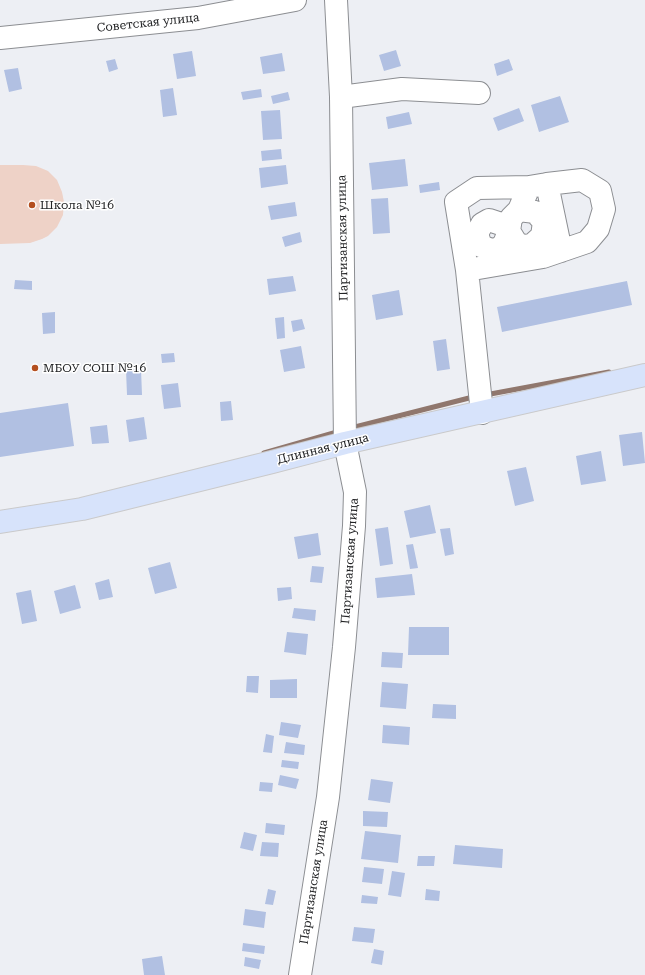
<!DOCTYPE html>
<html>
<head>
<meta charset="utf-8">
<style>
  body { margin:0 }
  canvas { display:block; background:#edeff4 }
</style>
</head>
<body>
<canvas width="645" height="975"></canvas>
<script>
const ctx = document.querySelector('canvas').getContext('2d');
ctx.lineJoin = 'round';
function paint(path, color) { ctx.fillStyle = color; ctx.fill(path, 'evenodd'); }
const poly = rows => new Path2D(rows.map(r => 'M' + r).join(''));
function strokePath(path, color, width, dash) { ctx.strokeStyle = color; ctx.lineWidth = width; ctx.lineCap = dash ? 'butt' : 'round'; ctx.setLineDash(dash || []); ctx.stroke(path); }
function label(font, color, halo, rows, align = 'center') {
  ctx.font = font + ' "Roboto Serif",serif'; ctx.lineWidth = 3; ctx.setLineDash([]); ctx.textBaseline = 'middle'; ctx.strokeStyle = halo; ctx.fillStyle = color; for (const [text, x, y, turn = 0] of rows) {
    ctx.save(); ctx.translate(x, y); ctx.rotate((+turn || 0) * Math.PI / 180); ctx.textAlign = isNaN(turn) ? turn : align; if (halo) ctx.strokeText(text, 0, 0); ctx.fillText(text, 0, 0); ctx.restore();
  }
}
paint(poly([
  [0,165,23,165,36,166,48,171,57,180,62,192,64,202,63,215,57,227,48,236,42,239,30,243,0,244]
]), '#eed2c7');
strokePath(poly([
  [485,395,609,372],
  [351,428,473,397],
  [264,453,337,432]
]), '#90776d', 5);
paint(poly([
  [396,50,401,66,384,71,379,55],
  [192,51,196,76,177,79,173,54],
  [282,53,285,71,263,74,260,57],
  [115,59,118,69,109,72,106,61],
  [509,59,513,70,497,76,494,64],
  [18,68,22,89,9,92,4,70],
  [173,88,177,115,163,117,160,90],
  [261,89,262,97,243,100,241,92],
  [288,92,290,100,273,104,271,96],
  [560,96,569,122,539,132,531,105],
  [519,108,524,121,498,131,493,118],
  [280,110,282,139,263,140,261,111],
  [409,112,412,124,388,129,386,117],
  [281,149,282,159,262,161,261,151],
  [405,159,408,186,372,190,369,163],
  [286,165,288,184,261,188,259,168],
  [439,182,440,190,420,193,419,185],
  [388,198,390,233,373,234,371,199],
  [295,202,297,216,271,220,268,206],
  [300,232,302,242,285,247,282,237],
  [293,276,296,291,269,295,267,279],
  [15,280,32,281,32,290,14,289],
  [627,281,632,305,502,332,497,307],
  [399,290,403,315,376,320,372,295],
  [55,312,55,333,43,334,42,313],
  [284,317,285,338,277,339,275,318],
  [302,319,305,329,293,332,291,321],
  [446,339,450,369,437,371,433,341],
  [301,346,305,368,284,372,280,350],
  [174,353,175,362,162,363,161,354],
  [141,369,142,395,127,395,126,370],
  [178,383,181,407,164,409,161,385],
  [231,401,233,420,221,421,220,402],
  [68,403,74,446,0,457,0,413],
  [144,417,147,439,129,442,126,420],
  [107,425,109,443,92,444,90,427],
  [642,432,645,463,623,466,619,435],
  [601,451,606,481,581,485,576,456],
  [526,467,534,501,515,506,507,471],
  [430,505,436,533,410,538,404,511],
  [388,527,393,564,380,566,375,529],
  [450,528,454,554,445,556,440,529],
  [318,533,321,555,298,559,294,537],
  [413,544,418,568,410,569,406,545],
  [170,562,177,588,155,594,148,568],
  [312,566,324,567,322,583,310,582],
  [412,574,415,595,377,598,375,578],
  [109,579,113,597,99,600,95,583],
  [75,585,81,608,60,614,54,591],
  [291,587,292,599,278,601,277,588],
  [31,590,37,621,22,624,16,593],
  [294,608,316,610,315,621,292,618],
  [409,627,449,627,449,655,408,655],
  [287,632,308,634,306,655,284,652],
  [382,652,403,653,402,668,381,667],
  [247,676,259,676,258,693,246,692],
  [297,679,297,698,270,698,270,680],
  [382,682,408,684,406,709,380,707],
  [433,704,456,705,456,719,432,718],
  [281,722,301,725,298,738,279,735],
  [383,725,410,727,409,745,382,743],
  [266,734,274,736,272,753,263,752],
  [286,742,305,745,304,755,284,753],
  [282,760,299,762,298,769,281,767],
  [280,775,299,779,296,789,278,785],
  [371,779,393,782,390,803,368,800],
  [260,782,273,783,272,792,259,791],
  [363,811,388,812,387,827,363,826],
  [266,823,285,825,284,835,265,833],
  [365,831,401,835,398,863,361,859],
  [244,832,257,835,253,851,240,848],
  [262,842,279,843,278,857,260,856],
  [455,845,503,849,502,868,453,864],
  [418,856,435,856,434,866,417,866],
  [364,867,384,869,382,884,362,882],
  [392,871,405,873,401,897,388,895],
  [268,889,276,891,273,905,265,904],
  [426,889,440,891,439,901,425,900],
  [362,895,378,897,377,904,361,903],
  [245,909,266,912,264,928,243,925],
  [354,927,375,929,373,943,352,941],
  [243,943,265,946,264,954,242,951],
  [374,949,384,951,382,965,371,963],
  [162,956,165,975,144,975,142,959],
  [245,957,261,960,259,969,244,966]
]), '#b1c0e2');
const minor = poly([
  [0,38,198,18,295,0],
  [341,97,402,89,479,93],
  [529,187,477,188,456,202,467,270,543,257,587,242,598,229,604,209,600,191,582,180,547,184],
  [519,210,535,212,544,222,542,236,532,245,525,246,517,244,509,231,501,224,489,220,482,224,477,234,481,246,491,250,498,249,504,244,509,231,511,218,519,210,529,187,547,184,561,251],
  [467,270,482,413],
  [300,975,328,797,344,647,354,526,355,492,345,443,341,97,336,0]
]);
const major = poly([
  [0,522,82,509,272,462,345,443,645,375]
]);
strokePath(minor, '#8c8e92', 24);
strokePath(major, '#cacacb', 24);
strokePath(minor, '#fff', 22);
strokePath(major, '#d7e3fb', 22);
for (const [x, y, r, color] of [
  [32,205,4,"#b44f1f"],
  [35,368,4,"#b44f1f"]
]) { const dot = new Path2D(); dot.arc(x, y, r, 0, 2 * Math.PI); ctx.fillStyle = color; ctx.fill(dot); strokePath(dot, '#fff', 1.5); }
label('12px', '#232426', '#fff', [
  ["Советская улица",148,23,-6],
  ["Партизанская улица",343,238,-91],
  ["Длинная улица",323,449,-14],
  ["Партизанская улица",350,561,-86],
  ["Партизанская улица",314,882,-81]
]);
label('12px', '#232426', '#fff', [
  ["Школа №16",40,205],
  ["МБОУ СОШ №16",43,368]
], 'left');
</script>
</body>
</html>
